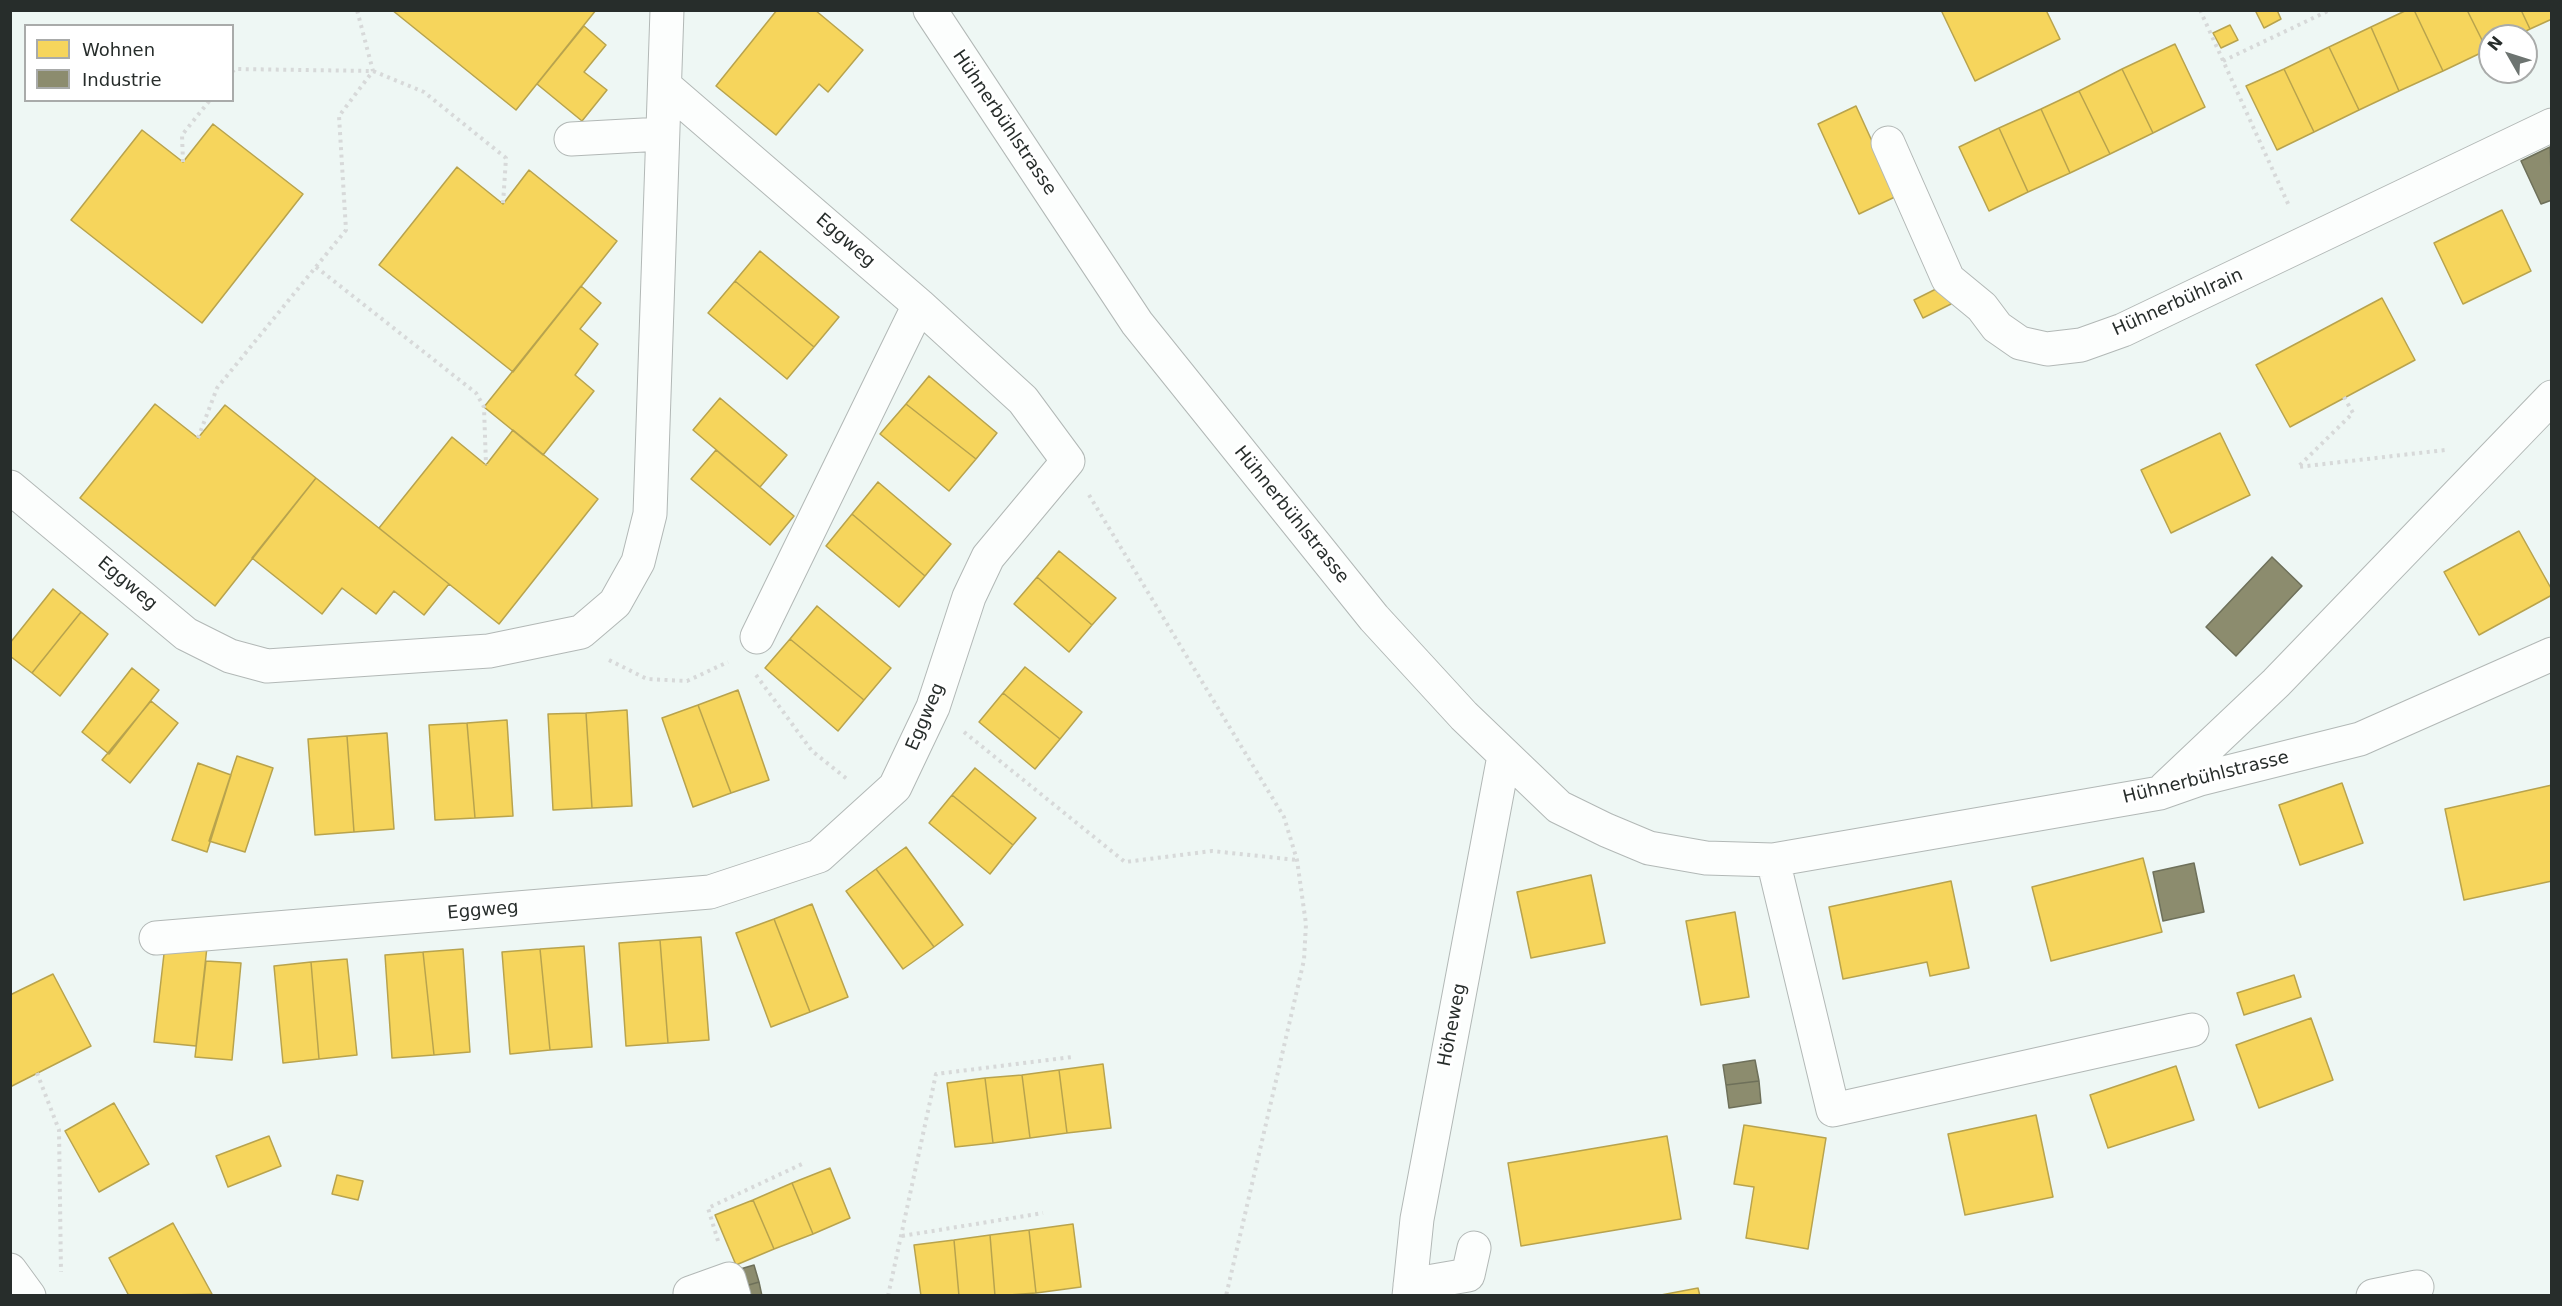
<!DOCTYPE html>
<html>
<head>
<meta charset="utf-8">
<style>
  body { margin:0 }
  #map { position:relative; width:2562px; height:1306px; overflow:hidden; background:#eef7f4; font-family:"DejaVu Sans",sans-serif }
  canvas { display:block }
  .frame { position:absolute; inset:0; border:12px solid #272d2b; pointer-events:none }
  .legend { position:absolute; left:24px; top:24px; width:210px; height:78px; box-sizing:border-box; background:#fff; border:2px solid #a9abaa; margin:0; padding:8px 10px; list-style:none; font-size:18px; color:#272d2b }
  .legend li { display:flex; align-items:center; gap:12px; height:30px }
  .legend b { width:30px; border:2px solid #a9abaa }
  .north { position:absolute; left:2478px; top:24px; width:60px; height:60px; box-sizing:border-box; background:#fff; border:2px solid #a9abaa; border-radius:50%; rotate:309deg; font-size:16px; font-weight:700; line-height:24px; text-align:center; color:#272d2b }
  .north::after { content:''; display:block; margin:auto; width:21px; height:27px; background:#6d7471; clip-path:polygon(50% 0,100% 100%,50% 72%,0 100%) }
</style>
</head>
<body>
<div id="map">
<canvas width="2562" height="1306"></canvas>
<div class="frame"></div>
<ul class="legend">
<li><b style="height:16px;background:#f6d55c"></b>Wohnen</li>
<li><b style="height:16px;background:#8c8c6e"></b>Industrie</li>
</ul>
<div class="north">N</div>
</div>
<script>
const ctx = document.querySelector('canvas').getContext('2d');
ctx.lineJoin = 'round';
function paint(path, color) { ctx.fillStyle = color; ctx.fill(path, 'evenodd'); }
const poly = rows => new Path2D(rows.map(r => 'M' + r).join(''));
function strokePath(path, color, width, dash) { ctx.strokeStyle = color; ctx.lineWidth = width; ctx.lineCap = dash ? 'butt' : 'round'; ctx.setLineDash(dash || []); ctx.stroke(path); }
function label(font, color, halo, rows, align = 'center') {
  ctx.font = font + ' "DejaVu Sans",sans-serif'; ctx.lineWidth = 6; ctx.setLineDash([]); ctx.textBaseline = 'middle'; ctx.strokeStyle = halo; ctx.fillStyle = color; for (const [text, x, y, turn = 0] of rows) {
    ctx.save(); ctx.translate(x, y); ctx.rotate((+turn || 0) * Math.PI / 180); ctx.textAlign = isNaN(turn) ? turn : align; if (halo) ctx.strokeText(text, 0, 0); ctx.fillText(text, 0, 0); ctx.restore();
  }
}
const homes = poly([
  [392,10,596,10,516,110,392,10],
  [777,10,815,10,863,50,828,92,819,84,776,135,716,86,777,10],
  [1941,10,2046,10,2060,39,1975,81,1941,10],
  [2258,10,2277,10,2281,19,2264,28,2256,12,2258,10],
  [2407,10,2414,10,2443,71,2399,91,2371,27,2407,10],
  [2414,10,2467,10,2487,50,2443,71,2414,10],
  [2467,10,2521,10,2530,29,2516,36,2490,36,2490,49,2487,50,2467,10],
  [2521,10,2552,10,2552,19,2530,29,2521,10],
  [2230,25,2238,40,2221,48,2213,33,2230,25],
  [584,26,606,45,584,72,607,90,582,121,537,84,584,26],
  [2371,27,2399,91,2359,110,2329,47,2371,27],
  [2175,44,2205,107,2153,133,2122,69,2175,44],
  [2329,47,2359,110,2314,132,2284,69,2329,47],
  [2122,69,2153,133,2110,154,2079,91,2122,69],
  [2284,69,2314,132,2277,150,2246,86,2284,69],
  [2079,91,2110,154,2070,173,2041,109,2079,91],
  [1856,106,1897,196,1859,214,1818,124,1856,106],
  [2041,109,2070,173,2028,192,1999,128,2041,109],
  [213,124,303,194,202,323,71,220,142,130,183,162,213,124],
  [1999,128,2028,192,1989,211,1959,147,1999,128],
  [457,167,503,204,529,170,617,241,513,372,379,265,457,167],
  [2502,210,2531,271,2463,304,2434,243,2502,210],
  [760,251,839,317,814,347,735,281,760,251],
  [735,281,814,347,787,379,708,313,735,281],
  [581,286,601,303,580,329,598,344,575,375,594,391,543,455,484,407,581,286],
  [1942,286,1951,304,1923,318,1914,300,1942,286],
  [2382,298,2415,360,2290,427,2256,365,2382,298],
  [929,376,997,433,976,459,906,404,929,376],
  [720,398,787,455,760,487,693,430,720,398],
  [155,404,198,438,225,405,316,478,215,606,80,498,155,404],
  [906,404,976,459,949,491,880,434,906,404],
  [513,430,598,499,499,624,379,528,452,437,486,465,513,430],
  [2220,433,2250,495,2171,533,2141,470,2220,433],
  [716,450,794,516,770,545,691,479,716,450],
  [316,478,449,584,424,615,394,591,376,614,342,588,322,614,252,558,316,478],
  [878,482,951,544,925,576,852,514,878,482],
  [852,514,925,576,899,607,826,546,852,514],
  [2519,531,2552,590,2552,595,2479,635,2444,572,2519,531],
  [1059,551,1116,598,1092,625,1037,577,1059,551],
  [1037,577,1092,625,1069,652,1014,604,1037,577],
  [53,589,81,612,32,673,10,656,10,643,53,589],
  [817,606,891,668,864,700,790,639,817,606],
  [81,612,108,634,60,696,32,673,81,612],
  [790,639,864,700,838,731,765,668,790,639],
  [1025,667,1082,712,1060,739,1003,693,1025,667],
  [132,668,159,690,109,754,82,732,132,668],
  [738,690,769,780,731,793,698,705,738,690],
  [1003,693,1060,739,1035,769,979,722,1003,693],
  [151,701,178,723,130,783,102,760,151,701],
  [698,705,731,793,693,807,662,718,698,705],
  [627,710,632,806,592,808,586,713,627,710],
  [586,713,592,808,553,810,548,714,586,713],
  [507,720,513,816,475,818,467,723,507,720],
  [467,723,475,818,435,820,429,725,467,723],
  [387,733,394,829,354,832,347,736,387,733],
  [347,736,354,832,315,835,308,739,347,736],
  [237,756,273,768,245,852,209,841,237,756],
  [198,763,231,775,207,852,172,840,198,763],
  [975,768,1036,818,1013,845,952,795,975,768],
  [2342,783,2363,843,2300,865,2279,805,2342,783],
  [2552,785,2552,881,2464,900,2445,809,2552,785],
  [952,795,1013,845,990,874,929,823,952,795],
  [906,847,963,925,934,947,876,869,906,847],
  [2143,858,2162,932,2051,961,2032,887,2143,858],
  [876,869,934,947,903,969,846,891,876,869],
  [1591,875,1605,943,1531,958,1517,892,1591,875],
  [1951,881,1969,968,1930,976,1927,962,1843,979,1829,907,1951,881],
  [812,904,848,997,810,1012,774,919,812,904],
  [1735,912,1749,997,1701,1005,1686,921,1735,912],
  [774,919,810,1012,771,1027,736,933,774,919],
  [701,937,709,1040,668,1043,660,940,701,937],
  [660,940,668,1043,626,1046,619,943,660,940],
  [165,945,207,947,196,1046,154,1042,165,945],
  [584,946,592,1047,550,1050,540,949,584,946],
  [463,949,470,1052,434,1055,423,952,463,949],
  [540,949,550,1050,510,1054,502,952,540,949],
  [423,952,434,1055,392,1058,385,955,423,952],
  [347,959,357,1055,319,1059,311,962,347,959],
  [206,961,241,963,232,1060,195,1057,206,961],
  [311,962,319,1059,283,1063,274,966,311,962],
  [53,974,91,1046,10,1087,10,995,53,974],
  [2294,975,2301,997,2244,1015,2237,993,2294,975],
  [2311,1018,2333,1080,2259,1108,2236,1045,2311,1018],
  [1103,1064,1111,1128,1067,1133,1059,1070,1103,1064],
  [2176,1066,2194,1120,2108,1148,2090,1095,2176,1066],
  [1059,1070,1067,1133,1030,1138,1022,1075,1059,1070],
  [1022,1075,1030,1138,993,1143,985,1078,1022,1075],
  [985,1078,993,1143,955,1147,947,1083,985,1078],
  [114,1103,149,1164,99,1192,65,1131,114,1103],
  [2036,1115,2053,1197,1965,1215,1948,1134,2036,1115],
  [1744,1125,1826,1138,1808,1249,1746,1238,1754,1187,1734,1184,1744,1125],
  [269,1136,281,1166,228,1187,216,1156,269,1136],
  [1667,1136,1681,1219,1521,1246,1508,1163,1667,1136],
  [830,1168,850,1218,813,1234,792,1183,830,1168],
  [337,1175,363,1181,358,1200,332,1194,337,1175],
  [792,1183,813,1234,774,1249,753,1200,792,1183],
  [753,1200,774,1249,736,1265,715,1215,753,1200],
  [173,1223,212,1294,129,1296,109,1258,173,1223],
  [1073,1224,1081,1287,1036,1293,1029,1230,1073,1224],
  [1029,1230,1036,1293,995,1296,990,1235,1029,1230],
  [990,1235,995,1296,959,1296,954,1240,990,1235],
  [954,1240,959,1296,921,1296,914,1245,954,1240],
  [1698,1288,1700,1296,1661,1296,1661,1295,1698,1288]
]);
paint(homes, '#f6d55c');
strokePath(homes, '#b8a34d', 1.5);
const industry = poly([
  [2550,147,2552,200,2541,204,2521,161,2550,147],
  [2272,557,2302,586,2236,656,2206,627,2272,557],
  [2194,863,2204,912,2163,921,2153,872,2194,863],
  [1755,1060,1759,1081,1726,1085,1723,1065,1755,1060],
  [1759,1081,1761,1103,1729,1108,1726,1085,1759,1081],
  [754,1265,759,1282,735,1289,730,1272,754,1265],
  [759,1282,762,1296,737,1296,735,1289,759,1282]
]);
paint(industry, '#8c8c6e');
strokePath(industry, '#6e705a', 1.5);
const minor = poly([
  [930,10,1137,323,1374,618,1464,716,1559,807,1606,830,1649,848,1706,858,1773,860,2160,793,2200,779,2360,739,2552,654],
  [571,139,662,134],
  [1888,143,1948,279,1982,307,1997,327,2020,343,2047,349,2081,345,2123,330,2552,125],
  [10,487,186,634,230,656,267,666,489,651,581,632,615,603,638,562,650,514,667,10],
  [757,637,919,305],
  [2165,788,2276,683,2552,397],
  [1773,860,1833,1110,2192,1030],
  [156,938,710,892,819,856,895,787,933,707,969,597,988,557,1068,461,1023,400,919,305,665,86],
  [1410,1285,1468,1275,1474,1248],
  [691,1296,690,1293,729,1279,734,1296],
  [1409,1296,1417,1219,1504,756],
  [2373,1296,2417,1287]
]);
const major = poly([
  [10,1270,29,1296]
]);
strokePath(minor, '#b2b8b6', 35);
strokePath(major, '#b2b8b6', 35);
strokePath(poly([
  [2200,10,2290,208],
  [2223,61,2330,10],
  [232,72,235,69,373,71,424,92,506,158,503,204],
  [183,162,182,135,210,100],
  [316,267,476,393,484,407,486,465],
  [2344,397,2353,413,2298,467,2445,450],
  [198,438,217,388,346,230,339,116,373,71,357,10],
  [1089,495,1284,817,1297,860,1306,924,1304,960,1226,1296],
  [609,660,647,679,687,681,728,662],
  [756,675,812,751,847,779],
  [964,732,1125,862,1212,851,1297,860],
  [37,1073,59,1130,61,1272],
  [902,1236,1043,1213],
  [718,1241,708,1208,802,1164],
  [888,1296,936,1074,1072,1057]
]), '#d7d9d9', 4, [3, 4.5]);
strokePath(minor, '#fcfefd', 33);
strokePath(major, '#fcfefd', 33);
label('18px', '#272d2b', '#fff', [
  ["Hühnerbühlstrasse",1004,123,56],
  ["Eggweg",845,241,41],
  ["Hühnerbühlrain",2178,303,-24],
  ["Hühnerbühlstrasse",1291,515,51],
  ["Eggweg",127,584,40],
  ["Eggweg",926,717,-67],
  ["Hühnerbühlstrasse",2206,778,-14],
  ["Eggweg",483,911,-5],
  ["Höheweg",1453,1025,-79]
]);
</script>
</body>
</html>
